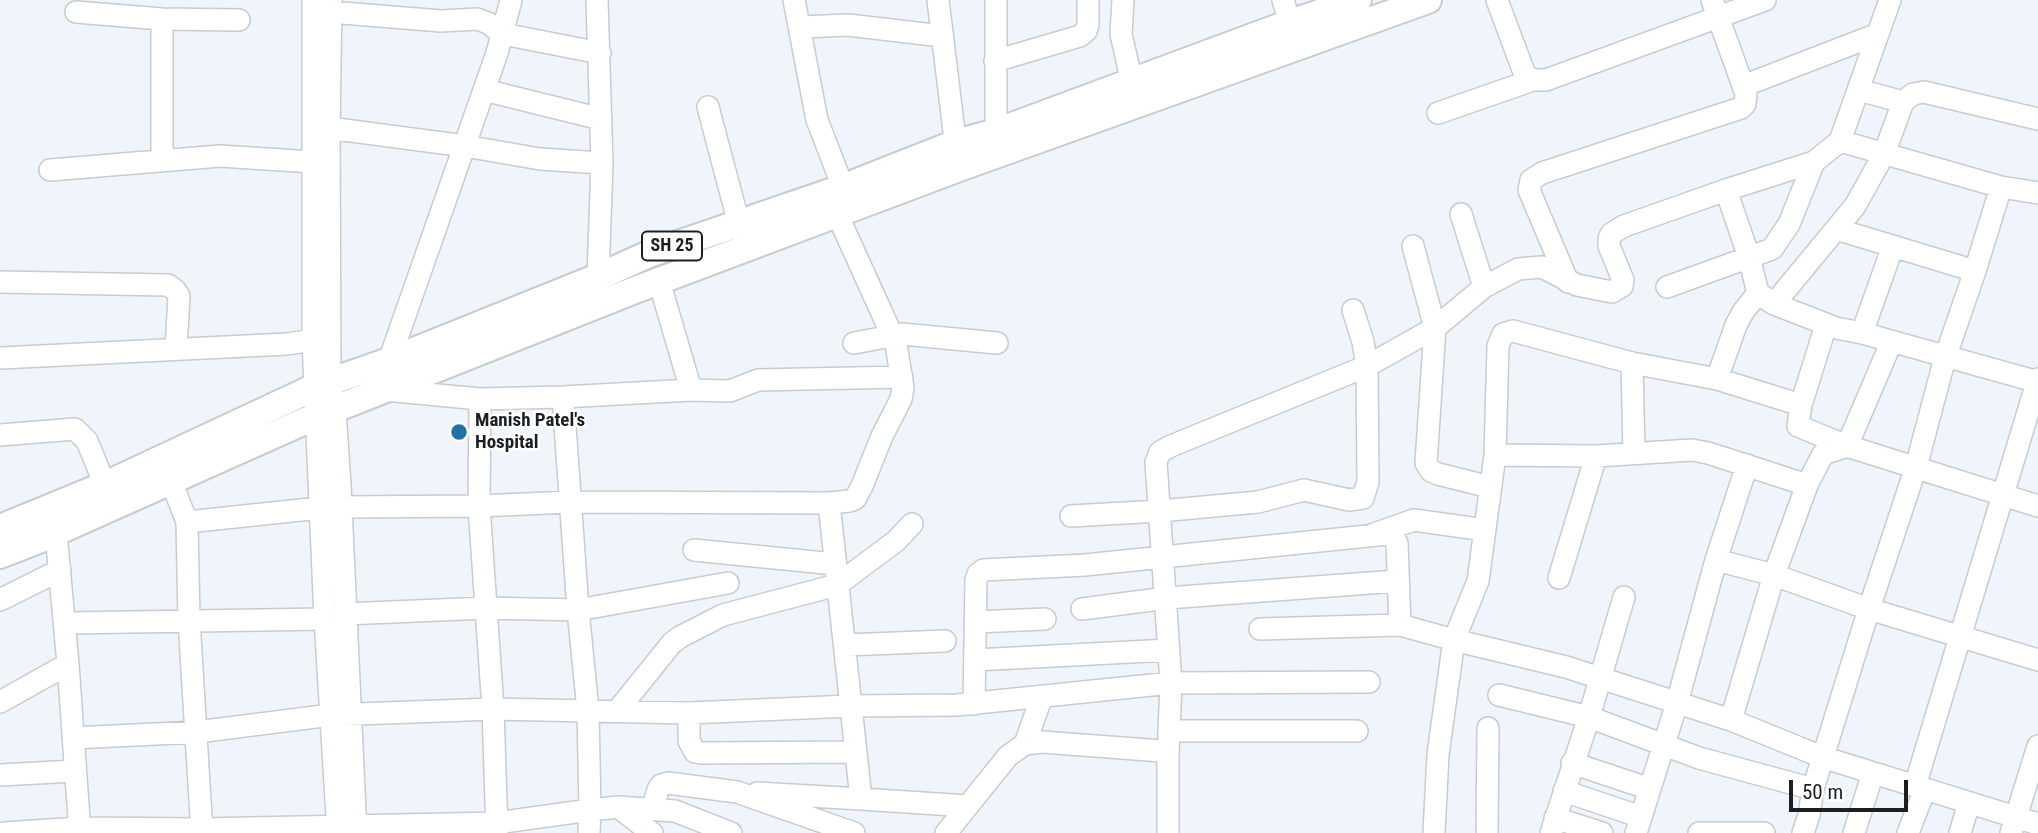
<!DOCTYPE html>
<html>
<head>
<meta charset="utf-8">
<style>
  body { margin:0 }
  #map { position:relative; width:2038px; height:833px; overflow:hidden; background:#eff5fa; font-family:"Roboto Condensed",sans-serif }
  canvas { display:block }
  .scale { position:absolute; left:1789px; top:780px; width:119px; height:32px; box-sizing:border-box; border:4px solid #1c1e1f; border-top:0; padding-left:9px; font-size:21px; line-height:24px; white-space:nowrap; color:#1c1e1f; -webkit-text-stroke:5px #fff; paint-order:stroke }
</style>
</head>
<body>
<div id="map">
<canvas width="2038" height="833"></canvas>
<div class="scale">50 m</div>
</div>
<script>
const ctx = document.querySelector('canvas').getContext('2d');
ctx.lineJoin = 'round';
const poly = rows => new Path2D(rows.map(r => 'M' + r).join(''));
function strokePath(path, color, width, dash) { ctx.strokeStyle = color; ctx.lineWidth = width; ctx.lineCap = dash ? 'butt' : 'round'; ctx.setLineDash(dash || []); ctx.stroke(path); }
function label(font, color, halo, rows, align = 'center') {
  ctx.font = font + ' "Roboto Condensed",sans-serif'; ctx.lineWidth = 5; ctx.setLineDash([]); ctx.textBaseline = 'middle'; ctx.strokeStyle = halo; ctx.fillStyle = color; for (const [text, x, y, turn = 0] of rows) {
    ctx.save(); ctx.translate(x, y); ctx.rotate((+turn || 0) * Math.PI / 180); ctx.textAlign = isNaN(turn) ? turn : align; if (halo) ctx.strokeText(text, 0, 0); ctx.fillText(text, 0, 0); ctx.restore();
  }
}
const minor = poly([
  [313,0,313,340,325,619,338,833],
  [331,0,329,128,330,382,335,410,340,485,356,833],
  [597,0,602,163,598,277],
  [794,0,817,120,848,200],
  [938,0,957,156],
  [1123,0,1121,34,1135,96],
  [1283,0,1290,23],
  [1497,0,1525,75,1533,80,1546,80,1765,0],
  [1890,0,1840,141,2001,187,2038,193],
  [76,12,162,19,239,20],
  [330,12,441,21,477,19,488,23,503,34,600,53],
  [801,27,848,25,942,36],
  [995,61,1080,36,1086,31,1088,25,1088,0],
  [1743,86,1878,34],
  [484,90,601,119],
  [1859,90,1903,102],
  [708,107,739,224],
  [1438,113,1533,80],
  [329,128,465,146,540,159,602,163],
  [996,132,996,0],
  [162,160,162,19],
  [50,170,220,156,313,162],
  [1726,190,1814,162],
  [1461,214,1484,287],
  [1413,246,1435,328,1426,463,1431,471,1438,474,1490,487],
  [1975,271,2001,187],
  [659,281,691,390],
  [0,282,168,285,175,290,179,296,176,349],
  [1568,282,1529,190,1531,180,1542,173,1741,108,1745,104,1746,94,1712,0],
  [1667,287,1772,249,1789,224,1814,162,1840,141],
  [1774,304,1855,206,1884,154,1903,102,1913,94,1924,92,2038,119],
  [1826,325,1801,405,1798,426,1847,446,1891,343],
  [1862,333,1893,246],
  [854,343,902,334,997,343],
  [0,358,287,344,313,340],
  [389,361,497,53,511,0],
  [1632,363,1634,453],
  [1717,379,1801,405],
  [385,390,480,399,563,397,691,390,730,391,758,380,902,377],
  [480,399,479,506,493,709,497,833],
  [0,435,75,429,87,441,105,485],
  [1495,455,1596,456,1692,450,1708,453,1807,485],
  [166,468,187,522,189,620,202,833],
  [829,503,861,799,968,806],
  [341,507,479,506,571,502,829,503,849,501,855,499,862,486,882,436,901,399,903,388,896,344,837,214],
  [1071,516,1160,511,1258,502,1304,490,1349,500,1363,498,1368,482,1367,366,1363,342,1353,310],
  [187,522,320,508],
  [1374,534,1414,520,1485,530],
  [694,550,835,564],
  [1716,560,1774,575,1869,609,2038,660],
  [1559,578,1596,456],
  [0,600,60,570],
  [1082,609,1167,598,1397,581],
  [345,614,486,608,578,610,728,583],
  [975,622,1045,619],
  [66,623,325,619],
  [1260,629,1400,625,1454,640,1478,581,1495,455,1498,346,1503,334,1513,331,1632,363,1717,379,1736,325,1743,312,1758,293],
  [846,645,945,641],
  [975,660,1169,650],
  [68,664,80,833],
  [1369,682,1171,683,1156,462,1160,452,1171,446,1367,366,1435,328,1484,287,1518,269,1542,267,1577,285,1612,292,1622,286,1623,280,1609,246,1609,239,1611,234,1624,226,1726,190,1749,257,1758,293,1774,304,1836,328,1862,333,2038,382],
  [1499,695,1589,717,1699,758,1813,789,1869,609,1916,467,1945,358,1975,271,1836,229],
  [0,702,68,664,56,533],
  [974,704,976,580,978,574,983,570,1085,565,1387,534,1393,537,1397,543,1400,625],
  [618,710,672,643,680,637,723,615,837,585,896,541,912,524],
  [689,713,689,741,695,752,701,753,854,752],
  [1731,720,1774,575,1807,485,1823,454,1847,446,2038,506],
  [1169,731,1357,731],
  [73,738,197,732,331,715,493,709,689,713,850,706,957,705,1171,683,1168,755],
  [1025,744,1042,696],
  [1572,763,1650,789],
  [0,775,74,771],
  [1915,786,2038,379],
  [1564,791,1641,817],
  [757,793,861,799],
  [618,807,652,833],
  [652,809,658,790,661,785,668,783,737,792,854,833],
  [1555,818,1602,833],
  [4,833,80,828,202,829,497,823,590,810,588,710,578,610,563,397],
  [589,833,590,810,618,807,675,811,731,833],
  [946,833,1008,756,1025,744,1042,742,1162,751,1168,755,1168,833],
  [1434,833,1438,754,1454,640,1566,667,1731,720,1822,757,2038,824],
  [1487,833,1488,728],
  [1551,833,1589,717,1624,597],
  [1636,833,1677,703,1716,560,1747,465],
  [1699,833,1764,833],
  [1803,833,1809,815,1813,789],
  [1854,833,1873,773],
  [1908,833,1925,789],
  [1960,833,1969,803],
  [2011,833,2038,746]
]);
const major = poly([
  [0,528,105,485,315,387,389,361,598,277,649,254,842,188,956,143,996,132,1290,23,1358,0],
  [0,555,41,539,305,421,635,290,959,168,1428,0]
]);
strokePath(minor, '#c6ccd0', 24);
strokePath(major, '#c6ccd0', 30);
strokePath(minor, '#fff', 21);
strokePath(major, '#fff', 26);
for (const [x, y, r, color] of [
  [459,432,9,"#2173a4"]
]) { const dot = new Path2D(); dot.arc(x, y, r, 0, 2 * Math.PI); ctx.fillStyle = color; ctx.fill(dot); strokePath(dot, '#fff', 2.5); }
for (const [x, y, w] of [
  [672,246,60]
]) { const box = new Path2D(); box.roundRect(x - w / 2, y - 14.5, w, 29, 5); ctx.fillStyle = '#fff'; ctx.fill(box); strokePath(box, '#1c1e1f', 2); }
label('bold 18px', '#1c1e1f', null, [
  ["SH 25",672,246]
]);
label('bold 19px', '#1c1e1f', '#fff', [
  ["Manish Patel's",475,421],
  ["Hospital",475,443]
], 'left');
</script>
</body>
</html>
